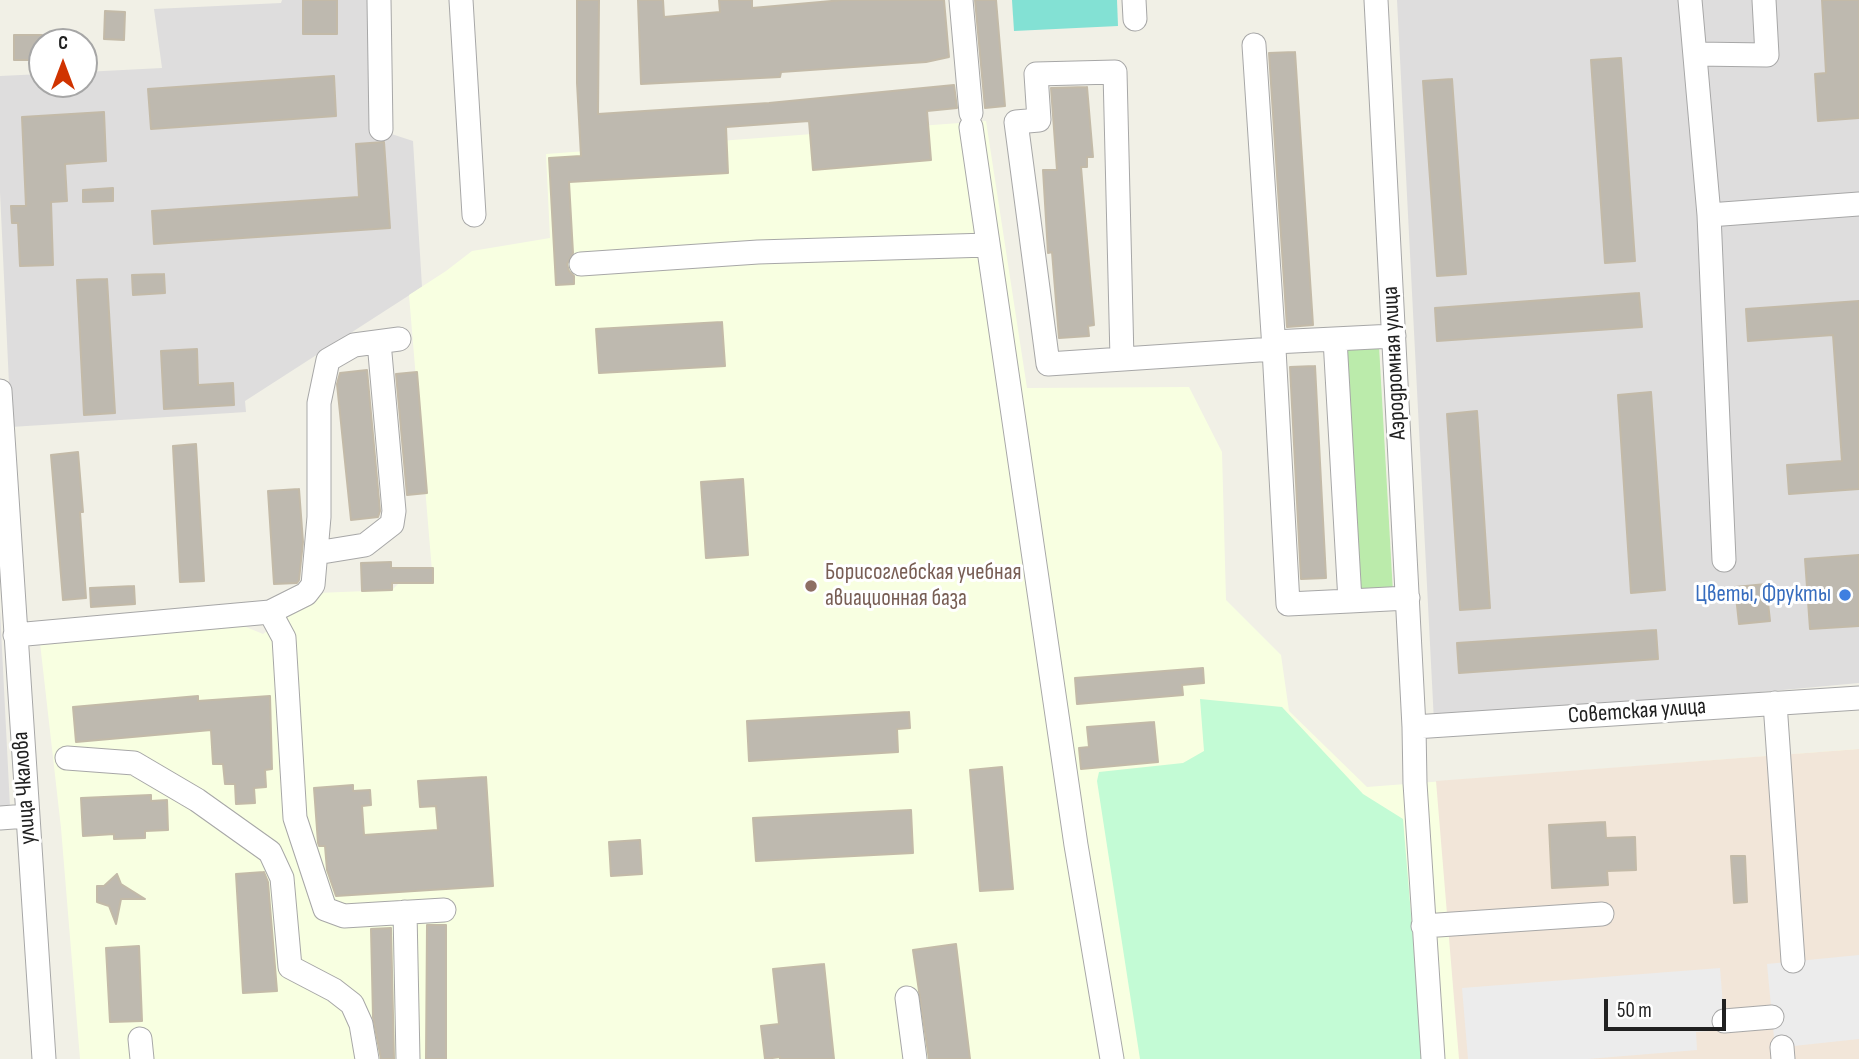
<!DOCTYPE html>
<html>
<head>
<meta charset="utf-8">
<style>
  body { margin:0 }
  #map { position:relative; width:1859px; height:1059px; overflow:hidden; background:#f1f0e6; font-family:"Sofia Sans Condensed",sans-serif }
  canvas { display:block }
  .north { position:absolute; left:28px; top:28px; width:70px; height:70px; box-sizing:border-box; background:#fff; border:2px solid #a6a6a6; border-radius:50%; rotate:0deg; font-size:19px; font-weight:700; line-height:28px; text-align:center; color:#202020 }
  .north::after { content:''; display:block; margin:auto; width:24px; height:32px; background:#d03300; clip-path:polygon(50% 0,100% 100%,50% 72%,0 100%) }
  .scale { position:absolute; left:1604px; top:999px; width:122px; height:32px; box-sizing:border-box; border:4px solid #202020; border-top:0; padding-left:9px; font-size:21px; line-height:24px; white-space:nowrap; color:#202020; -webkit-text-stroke:5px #fff; paint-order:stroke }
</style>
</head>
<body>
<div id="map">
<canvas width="1859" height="1059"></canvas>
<div class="north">С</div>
<div class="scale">50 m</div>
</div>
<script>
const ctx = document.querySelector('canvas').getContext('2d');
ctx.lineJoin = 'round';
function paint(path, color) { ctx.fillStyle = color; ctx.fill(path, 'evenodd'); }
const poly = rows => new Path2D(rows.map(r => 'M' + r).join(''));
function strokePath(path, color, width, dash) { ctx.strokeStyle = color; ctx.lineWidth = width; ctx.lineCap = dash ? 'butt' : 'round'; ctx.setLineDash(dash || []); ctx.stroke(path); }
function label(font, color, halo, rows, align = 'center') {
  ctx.font = font + ' "Sofia Sans Condensed",sans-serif'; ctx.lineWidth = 6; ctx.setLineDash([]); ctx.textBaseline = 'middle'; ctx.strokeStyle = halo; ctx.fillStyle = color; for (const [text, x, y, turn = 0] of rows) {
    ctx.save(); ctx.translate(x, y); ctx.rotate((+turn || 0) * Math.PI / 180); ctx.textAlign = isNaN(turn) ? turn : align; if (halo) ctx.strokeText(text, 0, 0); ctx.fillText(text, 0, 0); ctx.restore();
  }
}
paint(poly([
  [282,0,370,0,373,128,413,141,422,287,245,401,246,412,11,427,0,192,0,76,42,74,42,84,84,84,84,72,162,68,154,9,281,3],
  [1397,0,1859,0,1859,683,1434,722],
  [0,610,10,807,0,807]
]), '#dedddd');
paint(poly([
  [986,121,1027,388,1189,387,1222,452,1226,600,1281,655,1289,711,1367,787,1859,749,1859,1059,80,1059,61,828,40,643,239,624,263,634,317,593,392,590,399,583,433,583,409,295,446,271,472,251,550,238,546,154]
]), '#f8ffe1');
paint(poly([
  [1859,749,1859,1059,1459,1059,1436,781]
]), '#f2e6d9');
paint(poly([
  [1379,346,1393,593,1357,594,1343,348]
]), '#bbebab');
paint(poly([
  [1200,699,1282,707,1363,794,1403,819,1423,1059,1140,1059,1097,781,1099,772,1183,763,1204,751]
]), '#c3fbd5');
paint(poly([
  [1012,0,1117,0,1118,26,1014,31]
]), '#83e1d4');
paint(poly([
  [1859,955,1859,1039,1775,1048,1767,964],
  [1720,968,1725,1030,1696,1032,1697,1050,1588,1059,1468,1059,1462,988]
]), '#ececec');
const building = poly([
  [303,0,337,0,337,34,303,34,303,0],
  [577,0,599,0,598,114,769,103,954,85,957,108,927,111,931,160,813,170,809,121,726,127,728,173,569,182,573,253,567,264,569,271,574,276,574,284,556,285,549,158,581,156,577,83,577,0],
  [638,0,663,0,664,17,720,12,719,0,752,0,752,8,843,0,944,0,949,57,926,62,781,72,780,77,641,84,638,0],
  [975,0,996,0,1005,106,985,108,975,0],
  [1822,0,1859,0,1859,118,1818,121,1815,74,1826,73,1822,0],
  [105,11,125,12,124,40,104,39,105,11],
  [14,35,42,35,42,60,14,60,14,35],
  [1295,52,1313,325,1287,327,1269,53,1295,52],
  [1621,58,1635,261,1605,263,1591,60,1621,58],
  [334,76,336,116,151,129,148,89,334,76],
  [1452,79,1466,274,1437,276,1423,81,1452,79],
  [1087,87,1093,157,1087,157,1087,167,1081,167,1094,325,1088,326,1089,336,1059,338,1052,252,1048,253,1043,170,1057,170,1051,88,1087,87],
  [104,112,106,161,65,164,67,201,51,202,53,265,20,266,18,223,12,223,11,206,26,206,22,117,104,112],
  [384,142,390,228,154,244,152,211,359,197,356,144,384,142],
  [113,188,113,201,83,202,83,190,113,188],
  [164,274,165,293,133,295,132,275,164,274],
  [107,279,115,413,84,415,77,280,107,279],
  [1639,293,1642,327,1437,341,1435,308,1639,293],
  [1859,301,1859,489,1789,494,1787,465,1842,461,1833,335,1748,341,1746,309,1859,301],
  [722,322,725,366,599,373,596,329,722,322],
  [197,349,198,385,233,383,234,405,164,409,161,351,197,349],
  [1315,366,1326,578,1301,579,1290,367,1315,366],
  [367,370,380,511,378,517,351,520,337,384,340,373,367,370],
  [417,372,427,493,407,495,396,374,417,372],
  [1651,392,1665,590,1631,593,1618,395,1651,392],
  [1477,411,1490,608,1460,610,1447,414,1477,411],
  [196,444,204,581,180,582,173,446,196,444],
  [78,452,83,512,80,512,86,598,63,600,51,455,78,452],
  [743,479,748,555,706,558,701,482,743,479],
  [299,489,303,542,299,580,297,583,274,584,268,491,299,489],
  [1859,555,1859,626,1810,629,1805,559,1859,555],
  [391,562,391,568,433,568,433,583,392,583,392,590,362,591,361,563,391,562],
  [1766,584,1770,621,1739,624,1735,587,1766,584],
  [134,586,135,604,91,607,90,588,134,586],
  [1656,630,1658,659,1459,673,1457,643,1656,630],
  [1203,668,1204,683,1182,685,1183,695,1077,704,1075,678,1203,668],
  [198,696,198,701,270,696,272,769,265,770,266,787,254,788,255,803,236,804,235,784,225,784,223,764,213,764,211,730,76,742,73,707,198,696],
  [909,712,910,728,897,729,898,752,749,761,747,721,909,712],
  [1154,722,1158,762,1081,769,1079,748,1089,747,1087,727,1154,722],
  [1002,767,1013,889,980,891,970,770,1002,767],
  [486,777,493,886,336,896,327,870,325,846,319,846,318,843,314,788,353,785,353,791,370,790,371,805,362,806,364,835,438,830,436,806,420,807,418,781,486,777],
  [151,795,151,801,167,800,168,830,145,831,145,838,114,839,114,834,83,836,81,798,151,795],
  [911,810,913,853,756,861,753,818,911,810],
  [1605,822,1606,838,1635,837,1636,870,1607,871,1608,885,1552,888,1549,825,1605,822],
  [640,840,642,874,611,876,609,842,640,840],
  [1731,856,1745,856,1747,902,1734,903,1731,856],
  [264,872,268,882,277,991,243,993,236,874,264,872],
  [117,874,121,884,145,899,121,899,116,924,109,906,97,902,97,886,104,886,117,874],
  [427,925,446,925,446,1059,426,1059,427,925],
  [391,928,394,1059,381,1059,373,1017,371,929,391,928],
  [956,944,970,1059,929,1059,913,950,956,944],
  [139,946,142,1021,110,1022,106,948,139,946],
  [824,964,834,1059,780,1059,780,1057,765,1059,761,1026,779,1024,773,969,824,964]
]);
paint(building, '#beb9af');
strokePath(building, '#c3baa8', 2);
const minor = poly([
  [379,0,381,129],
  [461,0,474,215],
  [961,0,971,113],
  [1134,0,1135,19],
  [1376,0,1414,727,1415,783,1433,1059],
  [1690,0,1709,215,1724,560],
  [1254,45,1274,349,1288,604,1350,601,1335,339],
  [1696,54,1767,55,1764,0],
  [971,127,1076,845,1112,1059],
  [1709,215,1859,204],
  [581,264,758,252,988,245],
  [1274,342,1394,336],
  [1122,359,1115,72,1036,74,1039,120,1016,122,1048,364,1274,349],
  [0,391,44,1059],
  [316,553,365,545,392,524,394,511,379,342],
  [1350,601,1408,598],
  [270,612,284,638,295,818,325,909,344,916,444,910],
  [15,635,270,612,306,594,313,585,319,517,319,403,328,360,354,345,399,339],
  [1775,703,1793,961],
  [1414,727,1859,698],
  [67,758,134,763,197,800,270,852,282,878,290,967,334,990,352,1004,361,1024,367,1059],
  [0,818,27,816],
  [405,912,408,1059],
  [1423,926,1602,914],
  [907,998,915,1059],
  [1724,1021,1772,1017],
  [140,1039,142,1059],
  [1782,1047,1783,1059]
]);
strokePath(minor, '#a7a7a7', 25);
strokePath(minor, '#fff', 23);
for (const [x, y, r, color] of [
  [811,586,7,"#8d6e63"],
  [1845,595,7,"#3f7fe0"]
]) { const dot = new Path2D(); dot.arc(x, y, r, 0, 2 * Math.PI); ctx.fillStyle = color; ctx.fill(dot); strokePath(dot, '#fff', 2.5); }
label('23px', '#202020', '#fff', [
  ["Аэродромная улица",1395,363,-93],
  ["Советская улица",1637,712,-4],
  ["улица Чкалова",25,788,-94]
]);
label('23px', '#785e54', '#fff', [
  ["Борисоглебская учебная",825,573],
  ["авиационная база",825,599]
], 'left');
label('23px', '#366cbe', '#fff', [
  ["Цветы, Фрукты",1831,595]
], 'right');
</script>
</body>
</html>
